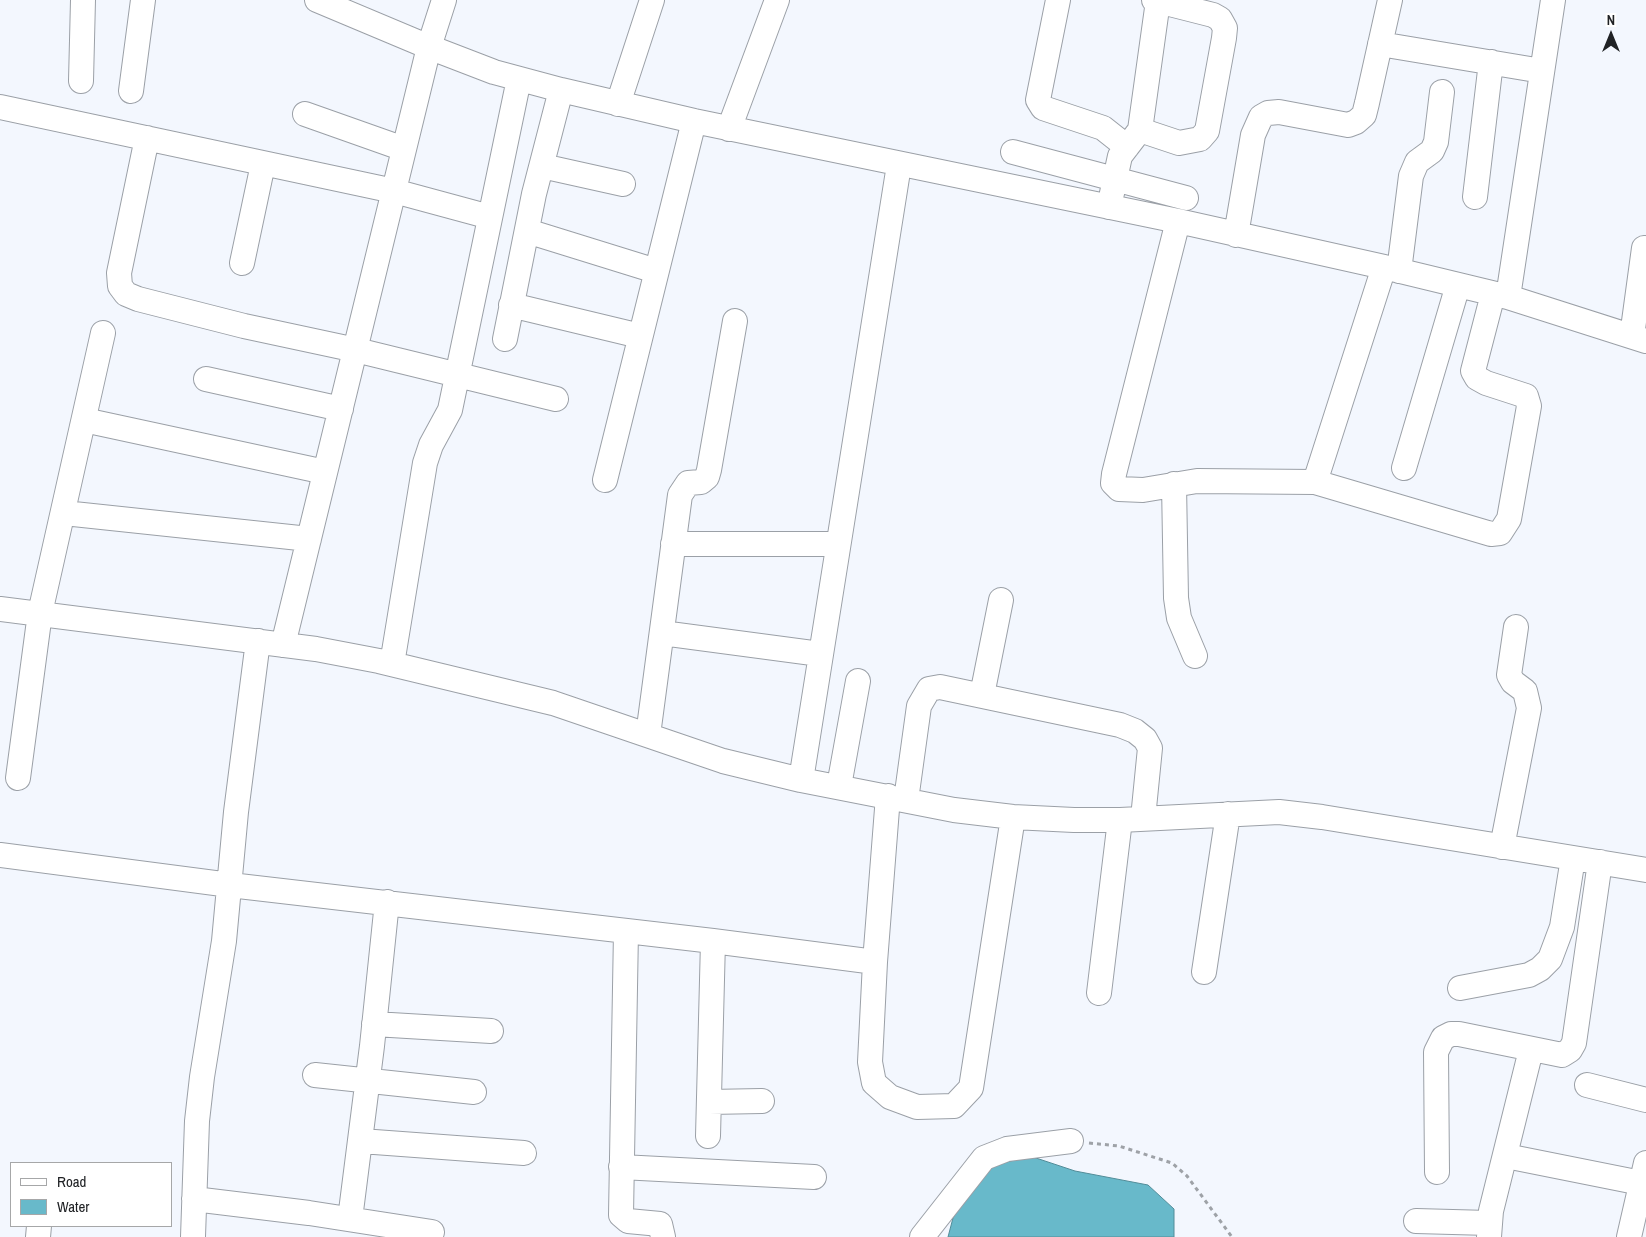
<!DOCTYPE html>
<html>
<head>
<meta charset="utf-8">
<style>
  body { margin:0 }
  #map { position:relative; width:1646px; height:1237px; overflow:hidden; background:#f3f7fe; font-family:"Archivo Narrow",sans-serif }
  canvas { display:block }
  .legend { position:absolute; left:10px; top:1162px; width:162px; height:65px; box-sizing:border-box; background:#fff; border:1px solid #a6a7a8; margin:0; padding:6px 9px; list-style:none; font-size:15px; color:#202225 }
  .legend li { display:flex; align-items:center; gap:10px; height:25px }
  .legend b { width:25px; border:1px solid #a6a7a8 }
  .north { position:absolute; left:1586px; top:10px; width:50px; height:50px; -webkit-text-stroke:4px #fff; paint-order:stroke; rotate:0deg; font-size:14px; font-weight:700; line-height:20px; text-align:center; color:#202225 }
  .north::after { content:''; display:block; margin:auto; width:18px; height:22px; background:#202225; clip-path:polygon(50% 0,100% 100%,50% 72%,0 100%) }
</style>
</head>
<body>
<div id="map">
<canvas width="1646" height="1237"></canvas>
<ul class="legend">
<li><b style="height:6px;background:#fff"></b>Road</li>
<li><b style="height:14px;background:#68b9ca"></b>Water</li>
</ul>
<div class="north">N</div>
</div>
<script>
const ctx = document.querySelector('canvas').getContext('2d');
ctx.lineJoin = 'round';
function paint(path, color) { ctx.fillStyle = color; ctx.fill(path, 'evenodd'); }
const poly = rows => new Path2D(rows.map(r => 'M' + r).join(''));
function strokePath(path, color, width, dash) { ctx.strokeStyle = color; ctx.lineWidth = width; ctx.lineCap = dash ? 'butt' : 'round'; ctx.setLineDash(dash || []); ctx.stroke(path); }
const water = poly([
  [1030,1156,1075,1171,1148,1185,1174,1209,1174,1237,948,1237,953,1218,967,1191,991,1166,1030,1156]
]);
paint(water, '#68b9ca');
strokePath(water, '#528c98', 1);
const minor = poly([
  [317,0,429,47,494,72,561,90,694,121,1178,221,1384,267,1508,297,1646,341],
  [1058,0,1038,100,1043,108,1103,128,1127,147],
  [1380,44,1542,71],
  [81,81,83,0],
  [131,91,143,0],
  [618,104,652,0],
  [0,107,394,191,490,217],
  [305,114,404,149],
  [729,129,777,0],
  [1140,130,1179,143,1200,139,1207,131,1224,38,1225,28,1220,19,1213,15,1154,0],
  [147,138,119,273,120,286,126,294,138,299,244,326,356,350,556,399],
  [1013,152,1186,198],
  [542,166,623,184],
  [1475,197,1491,62],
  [1109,207,1120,156,1140,130,1158,1],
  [1178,221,1114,474,1113,483,1119,489,1143,490,1197,481,1315,482,1491,534,1500,533,1509,519,1529,406,1526,396,1486,383,1477,378,1473,371,1493,294],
  [527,231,656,271],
  [1236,235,1253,135,1261,117,1268,113,1279,112,1348,125,1356,122,1364,115,1367,103,1390,0],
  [242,263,263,164],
  [1399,271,1411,176,1417,162,1432,151,1436,142,1442,92],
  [1508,297,1553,0],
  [511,305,640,336],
  [1632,336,1644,248],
  [505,339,534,194,561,90],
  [206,379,341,409],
  [84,420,325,472],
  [1404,468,1458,285],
  [605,480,694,121],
  [1315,482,1384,267],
  [1174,484,1176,598,1179,618,1195,656],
  [64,513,309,539],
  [673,544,838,544],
  [0,609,316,649,379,661,553,703,723,761,801,780,954,810,1013,817,1074,820,1120,820,1279,812,1322,817,1646,870],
  [662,633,820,654],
  [283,645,429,47,444,0],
  [392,664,425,463,431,445,450,410,519,79],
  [982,695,1001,600],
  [648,735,680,495,688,483,701,482,707,477,709,470,735,321],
  [18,778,40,613,103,333],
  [801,780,899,165],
  [839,786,858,681],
  [888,796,875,962,870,1062,874,1083,890,1097,917,1107,954,1106,971,1088,1013,817],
  [906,800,919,706,929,689,940,687,1120,725,1135,731,1145,739,1150,748,1143,818],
  [1502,847,1529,708,1525,691,1513,682,1509,675,1516,627],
  [0,855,230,885,713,941,875,962],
  [626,931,621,1215,628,1221,660,1224,663,1237],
  [1204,972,1228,814],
  [1460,988,1529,975,1540,969,1550,959,1562,927,1573,858],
  [1099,993,1120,820],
  [374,1024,491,1031],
  [315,1075,474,1092],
  [1587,1085,1646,1100],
  [709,1102,762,1101],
  [708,1136,713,941],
  [361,1141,524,1153],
  [1506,1156,1646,1184],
  [621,1167,814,1177],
  [1437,1172,1436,1052,1443,1038,1451,1034,1459,1034,1562,1055,1570,1050,1574,1043,1600,862],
  [194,1199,309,1213,432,1232],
  [350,1219,372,1046,387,902],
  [1416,1221,1489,1223],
  [38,1237,39,1226],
  [193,1237,197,1121,202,1077,224,941,236,812,258,641],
  [922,1237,984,1158,1007,1149,1071,1141],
  [1489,1237,1491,1211,1531,1050],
  [1629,1237,1646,1163]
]);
strokePath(minor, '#9ba0a7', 26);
strokePath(poly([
  [1089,1143,1119,1146,1172,1163,1187,1176,1232,1237]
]), '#9ea2a7', 3, [4, 4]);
strokePath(minor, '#fff', 24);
</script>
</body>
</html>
